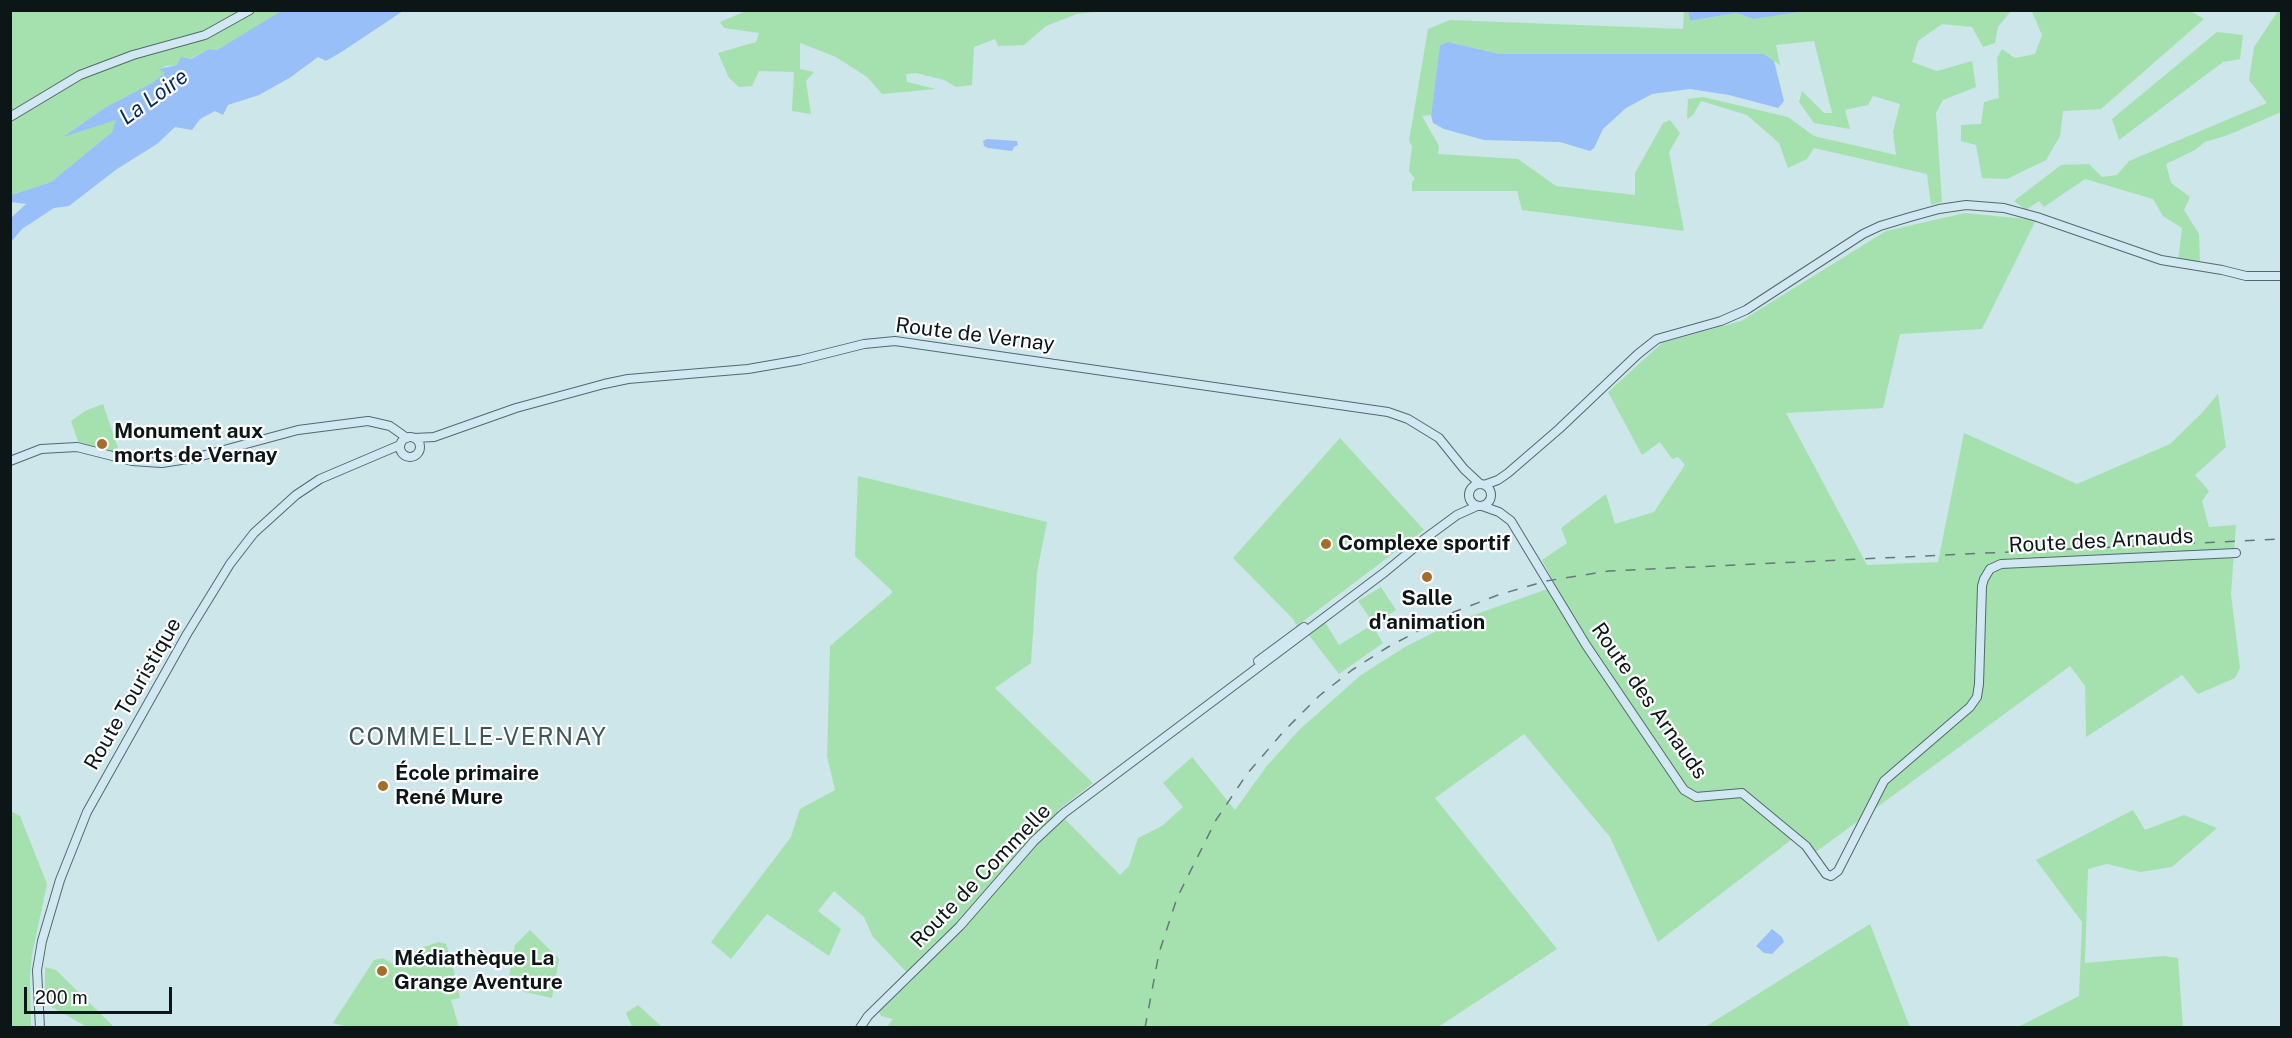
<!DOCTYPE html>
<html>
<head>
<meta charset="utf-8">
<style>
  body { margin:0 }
  #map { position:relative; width:2292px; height:1038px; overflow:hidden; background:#cce6e9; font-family:"Public Sans",sans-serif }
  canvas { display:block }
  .frame { position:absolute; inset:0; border:12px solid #0d1617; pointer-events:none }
  .scale { position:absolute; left:24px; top:987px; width:148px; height:27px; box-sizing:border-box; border:3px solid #0d1617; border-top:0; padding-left:8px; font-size:18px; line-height:21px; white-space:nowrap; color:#0d1617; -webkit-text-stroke:4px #fff; paint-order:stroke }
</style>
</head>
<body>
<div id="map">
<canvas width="2292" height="1038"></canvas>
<div class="frame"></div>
<div class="scale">200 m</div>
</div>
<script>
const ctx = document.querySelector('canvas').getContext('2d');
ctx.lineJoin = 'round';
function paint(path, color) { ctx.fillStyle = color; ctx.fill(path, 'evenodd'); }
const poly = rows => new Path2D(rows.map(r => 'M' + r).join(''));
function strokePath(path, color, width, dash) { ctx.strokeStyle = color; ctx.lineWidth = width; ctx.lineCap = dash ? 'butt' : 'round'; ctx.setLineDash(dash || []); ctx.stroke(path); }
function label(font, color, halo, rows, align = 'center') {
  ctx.font = font + ' "Public Sans",sans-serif'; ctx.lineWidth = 4.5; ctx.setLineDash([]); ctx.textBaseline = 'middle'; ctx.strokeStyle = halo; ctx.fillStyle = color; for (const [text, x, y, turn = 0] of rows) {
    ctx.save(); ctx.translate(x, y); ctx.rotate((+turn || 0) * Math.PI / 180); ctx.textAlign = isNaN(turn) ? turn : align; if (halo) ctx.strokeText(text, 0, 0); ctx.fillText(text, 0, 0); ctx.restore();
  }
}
paint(poly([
  [1684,10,1688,11,1691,21,1736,13,1753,19,1806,10,2189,10,2204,19,2101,109,2063,111,2060,136,2046,160,2007,179,1982,178,1976,145,1961,141,1961,125,1981,124,1984,102,1999,98,1997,58,2002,49,2015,58,2035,54,2042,35,2032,12,2010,12,1998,27,1995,43,1983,47,1972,27,1942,24,1918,41,1912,62,1937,71,1972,61,1976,87,1943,100,1936,113,1942,202,1931,205,1927,174,1814,148,1807,159,1788,168,1779,143,1747,115,1701,101,1693,115,1687,119,1688,99,1703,97,1788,117,1814,136,1896,155,1893,132,1900,104,1873,96,1868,105,1845,110,1850,129,1814,123,1799,102,1802,91,1824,113,1832,113,1814,41,1776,45,1780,65,1764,54,1500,54,1448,42,1440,45,1431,115,1422,116,1439,146,1438,154,1518,159,1556,186,1635,195,1635,173,1663,123,1670,120,1680,133,1669,152,1684,231,1522,210,1517,191,1412,191,1412,182,1415,179,1409,171,1412,146,1409,141,1428,29,1450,20,1683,29],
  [10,11,283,11,217,50,209,49,178,65,166,66,159,69,165,73,152,83,106,107,66,135,117,119,112,132,51,182,11,195],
  [746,11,746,10,1106,11,1077,14,1046,26,1024,45,998,46,995,39,974,47,972,85,956,87,944,80,916,73,906,74,907,82,936,89,882,94,867,77,836,57,800,43,800,69,814,72,806,81,811,114,792,111,794,72,759,71,752,86,739,87,729,78,718,53,756,42,759,33,724,28,720,22],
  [2278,11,2281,11,2281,112,2228,135,2205,142,2195,150,2166,164,2171,183,2190,197,2184,210,2199,234,2200,263,2178,262,2182,228,2163,216,2153,199,2085,179,2044,207,2039,201,2026,210,2014,201,2061,165,2089,164,2102,177,2117,175,2129,161,2267,103,2249,80,2254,47],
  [2217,32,2243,35,2240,59,2223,62,2119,140,2112,119],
  [1965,213,2036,220,1982,329,1900,334,1883,408,1786,413,1867,565,1938,562,1964,433,2077,484,2170,444,2201,414,2218,394,2226,447,2195,475,2209,491,2202,501,2209,527,2236,525,2231,594,2240,668,2235,678,2198,694,2182,675,2086,737,2085,686,2070,666,1813,854,1795,837,1658,942,1610,837,1524,734,1435,798,1557,949,1438,1027,887,1027,893,1019,881,1016,879,1012,913,979,873,937,864,917,834,891,818,911,841,929,829,956,767,914,731,959,711,942,791,837,800,809,835,790,827,756,830,646,893,592,855,556,858,476,1047,522,1037,572,1031,663,995,688,1093,783,1057,811,1120,875,1129,866,1138,838,1162,826,1183,807,1163,783,1192,757,1235,810,1266,767,1299,730,1361,675,1405,647,1454,622,1556,586,1542,560,1567,543,1561,528,1606,494,1615,524,1654,512,1685,465,1678,457,1672,459,1660,442,1642,455,1608,392,1662,343,1741,321,1886,231],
  [103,404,120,454,79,444,71,421,85,411],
  [1340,438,1424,530,1297,626,1293,619,1233,558],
  [1381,587,1396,610,1374,624,1358,601],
  [1325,622,1339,645,1372,625,1383,643,1339,674,1308,634],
  [2133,810,2145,830,2184,815,2217,828,2172,867,2140,872,2107,864,2088,869,2085,963,2164,956,2178,958,2183,1027,2018,1027,2079,996,2082,922,2036,860],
  [11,811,20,816,47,884,32,955,30,976,31,1027,11,1027],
  [1870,924,1910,1027,1704,1027,1705,1027],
  [530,930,559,959,552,998,507,988,515,945],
  [439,942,446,944,452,963,460,998,451,1000,459,1027,351,1028,333,1023,374,960,383,958,396,966,405,966,420,948],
  [45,967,56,970,114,1027,87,1027,45,1003],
  [638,1005,662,1027,632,1027,626,1013]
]), '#a5e1af');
paint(poly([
  [283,10,403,11,343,51,326,61,318,57,291,77,259,95,228,105,223,115,215,111,200,119,192,130,175,127,157,144,117,169,69,206,54,208,22,229,11,242,11,218,26,204,11,202,11,195,51,182,112,132,116,120,63,137,106,107,152,83,165,73,158,69,177,65,181,57,191,59,209,49,217,50],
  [1688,11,1688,10,1806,11,1753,19,1736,13,1690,21],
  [1448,42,1500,54,1764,54,1774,61,1784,101,1778,108,1729,95,1690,89,1652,94,1626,108,1603,129,1594,148,1590,151,1560,142,1484,140,1444,129,1433,123,1431,115,1440,45],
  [987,139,1017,141,1018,145,1014,147,1012,151,988,148,984,146,983,141],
  [1772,929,1782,937,1784,942,1772,954,1764,953,1756,946]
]), '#99bff8');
const secondary = poly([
  [10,117,80,75,133,55,205,35,250,10],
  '400 447a10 10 0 1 1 20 0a10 10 0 1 1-20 0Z',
  [414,438,434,437,516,408,604,384,628,379,748,369,800,360,864,344,895,341,1388,412,1408,419,1439,438,1464,469,1480,484],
  [10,461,41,449,77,447,132,461,162,463,194,458,298,430,368,421,390,426,407,438],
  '1469 495a11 11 0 1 1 22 0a11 11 0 1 1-22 0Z',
  [1484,485,1498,480,1508,473,1559,429,1638,354,1657,339,1721,321,1746,310,1863,234,1880,226,1910,217,1939,209,1966,205,2004,208,2037,217,2161,260,2222,270,2246,276,2282,276],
  [1482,506,1499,512,1511,521,1586,645,1684,790,1696,797,1742,793,1806,846,1826,874,1831,876,1838,871,1884,781,1970,707,1977,697,1979,684,1982,586,1984,579,1990,569,2001,564,2236,553],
  [1423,540,1457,515,1477,506],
  [1258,661,1304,627],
  [40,1028,37,970,42,941,60,880,87,812,187,634,230,564,254,533,296,495,320,479,400,445],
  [860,1028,868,1016,960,926,1034,841,1064,813,1385,572,1425,539]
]);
strokePath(secondary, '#52696b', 10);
strokePath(secondary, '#d1e8f3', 8);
strokePath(poly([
  [1145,1028,1159,953,1177,898,1216,820,1247,774,1284,731,1319,696,1352,670,1388,647,1454,612,1498,595,1546,581,1609,571,2282,539]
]), '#67787a', 1.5, [10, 10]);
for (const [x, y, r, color] of [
  [102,444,6,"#a56c2a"],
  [1326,544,6,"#a56c2a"],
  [1427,577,6,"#a56c2a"],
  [383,786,6,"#a56c2a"],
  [382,971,6,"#a56c2a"]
]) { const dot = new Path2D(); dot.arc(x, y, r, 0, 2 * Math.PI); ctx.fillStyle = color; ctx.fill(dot); strokePath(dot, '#fff', 2); }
label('21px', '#0d1617', '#fff', [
  ["Route de Vernay",975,335,7],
  ["Route des Arnauds",2101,541,-3],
  ["Route Touristique",133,694,-60],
  ["Route des Arnauds",1649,701,55],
  ["Route de Commelle",981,876,-46]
]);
label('bold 21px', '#0d1617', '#fff', [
  ["Monument aux",114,432],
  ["morts de Vernay",114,456],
  ["Complexe sportif",1338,544],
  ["Salle",1427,599,"center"],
  ["d'animation",1427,623,"center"],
  ["École primaire",395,774],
  ["René Mure",395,798],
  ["Médiathèque La",394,959],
  ["Grange Aventure",394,983]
], 'left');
label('italic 22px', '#07295b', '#fff', [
  ["La Loire",154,97,-36]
]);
ctx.letterSpacing = '1.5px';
label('24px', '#3e5557', '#fff', [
  ["COMMELLE-VERNAY",478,738]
]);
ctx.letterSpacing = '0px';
</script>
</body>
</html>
